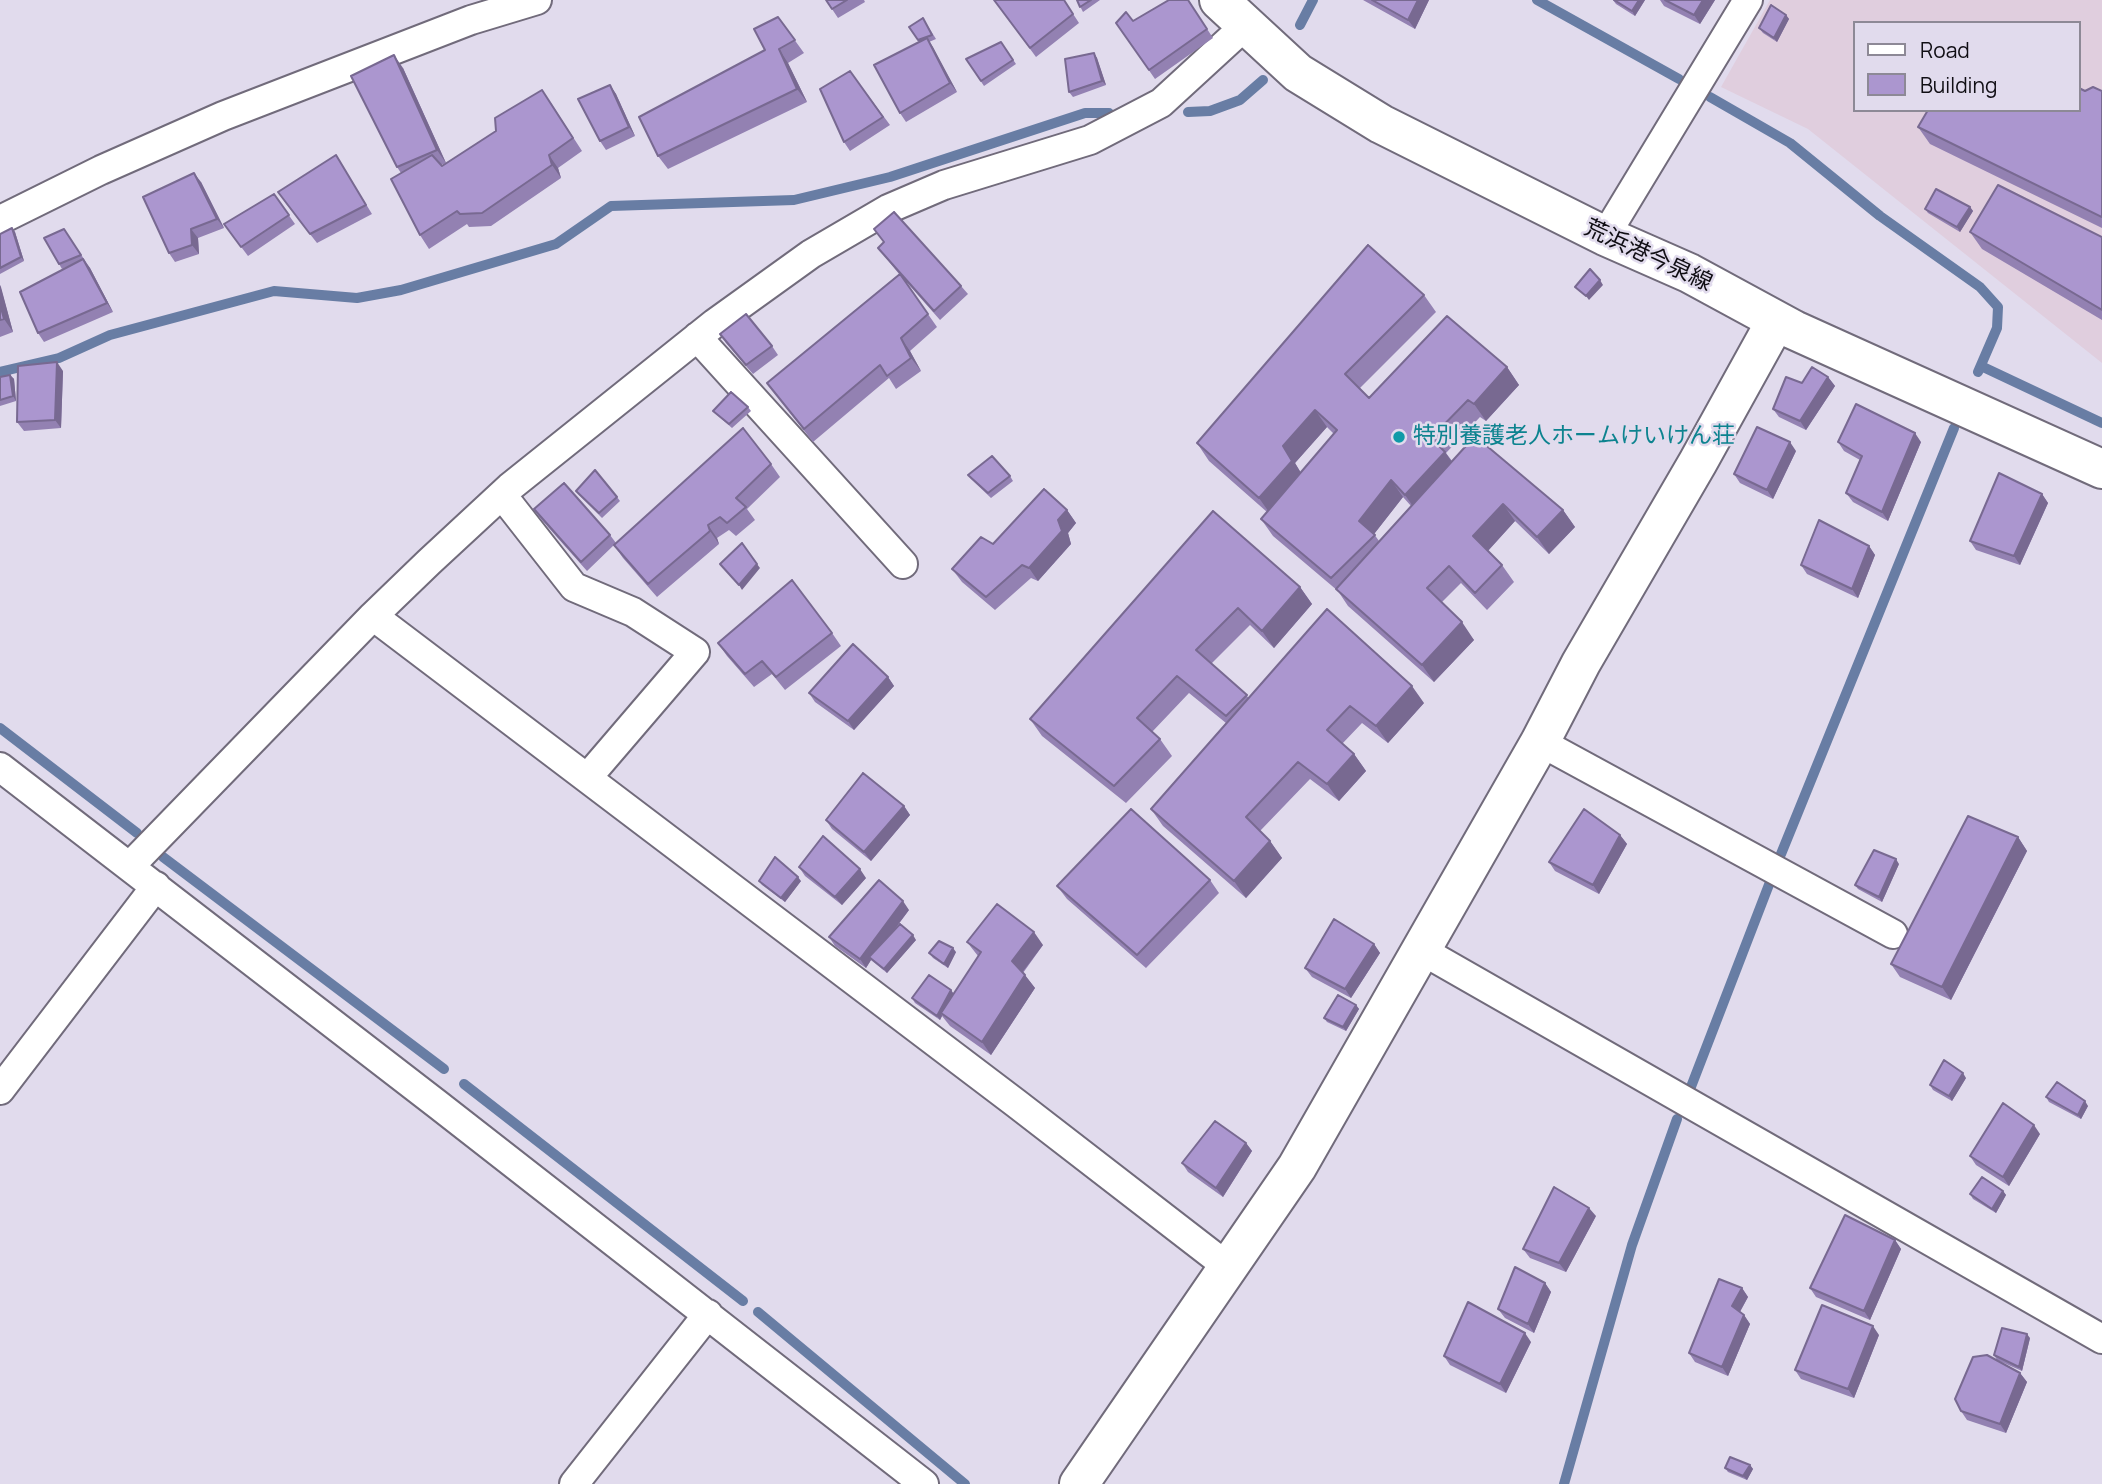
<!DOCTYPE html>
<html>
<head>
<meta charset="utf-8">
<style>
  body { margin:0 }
  #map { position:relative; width:2102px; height:1484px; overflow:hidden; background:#e1dbed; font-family:Manrope,sans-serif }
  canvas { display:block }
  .legend { position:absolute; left:1853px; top:21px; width:228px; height:91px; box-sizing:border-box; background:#e1dbed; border:2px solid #8d8996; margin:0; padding:9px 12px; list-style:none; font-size:21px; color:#100e14 }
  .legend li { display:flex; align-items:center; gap:14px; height:35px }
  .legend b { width:35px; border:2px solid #8d8996 }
</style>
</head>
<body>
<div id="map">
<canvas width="2102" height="1484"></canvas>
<ul class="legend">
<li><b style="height:9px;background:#fff"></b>Road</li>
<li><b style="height:19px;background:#ab96cf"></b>Building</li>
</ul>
</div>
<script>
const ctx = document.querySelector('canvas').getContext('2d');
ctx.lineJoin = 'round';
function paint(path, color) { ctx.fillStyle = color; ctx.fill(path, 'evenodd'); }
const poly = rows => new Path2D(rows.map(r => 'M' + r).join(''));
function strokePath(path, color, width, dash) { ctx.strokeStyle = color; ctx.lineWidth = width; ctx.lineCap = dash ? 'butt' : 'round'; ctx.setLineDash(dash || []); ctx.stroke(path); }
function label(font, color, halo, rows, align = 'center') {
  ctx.font = font + ' Manrope,"Noto Sans JP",sans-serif'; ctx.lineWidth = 5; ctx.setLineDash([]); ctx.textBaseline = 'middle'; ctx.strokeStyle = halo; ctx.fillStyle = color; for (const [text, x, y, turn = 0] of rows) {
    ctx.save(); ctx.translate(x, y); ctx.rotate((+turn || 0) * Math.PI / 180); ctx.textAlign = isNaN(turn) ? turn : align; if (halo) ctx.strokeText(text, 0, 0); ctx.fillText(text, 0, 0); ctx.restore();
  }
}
paint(poly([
  [1770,0,2102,0,2102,363,1808,129,1721,87],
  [1855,23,2079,23,2079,110,1855,110]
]), '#e0cede');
strokePath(poly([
  [1537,0,1679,79],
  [1300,25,1313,0],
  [1710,97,1790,143,1880,216,1980,287,1998,307,1997,328,1978,372],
  [1188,112,1210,111,1240,100,1263,80],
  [1981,366,2102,423],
  [0,372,59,358,110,335,274,291,357,298,401,290,556,244,611,206,794,200,890,177,1085,113,1109,113],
  [0,728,137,833],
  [1781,854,1954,428],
  [163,857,444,1069],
  [464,1084,743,1301],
  [1689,1092,1770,882],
  [758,1312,965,1484],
  [1564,1484,1632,1245,1677,1119]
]), '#687da4', 10);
const street = poly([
  [0,220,101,170,223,116,471,20,537,0],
  [1605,236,1748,0],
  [697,337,903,564],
  [502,495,574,587,633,612,695,652,587,778],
  [373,616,1017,1104,1228,1267],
  [1540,742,1893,934],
  [0,767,437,1104,924,1484],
  [130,866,373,616,429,562,510,487,715,323,811,254,888,209,944,185,1090,140,1161,103,1246,25],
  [1421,950,2102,1339],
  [0,1090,156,886],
  [574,1484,708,1314]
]);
const secondary = poly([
  [1219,0,1298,73,1381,124,1605,236,1689,273,1794,330,2102,469],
  [1079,1484,1297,1167,1540,742,1581,663,1698,462,1776,321]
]);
strokePath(street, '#716b7b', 32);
strokePath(secondary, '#716b7b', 42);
strokePath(street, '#fff', 28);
strokePath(secondary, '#fff', 38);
paint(poly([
  [826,0,864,0,865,2,838,18],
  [994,0,1064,0,1079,23,1036,57],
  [1077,0,1100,0,1083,12],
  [1188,0,1213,38,1155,79,1116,23,1133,21],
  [1363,0,1429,0,1415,29],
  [1613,0,1645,0,1635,16,1616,4],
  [1660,0,1715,0,1700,24,1664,6],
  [1786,15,1789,19,1777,42,1763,33,1759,28],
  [778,17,804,53,788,63,807,102,668,169,658,156,765,50],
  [926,23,936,39,929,42,957,92,906,122,900,113,919,42,909,27],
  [1001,42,1016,64,984,86,966,59],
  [1094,53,1097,58,1106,85,1073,97,1069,92],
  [403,68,446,163,441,165,442,166,551,103,582,151,558,168,561,178,491,226,469,227,467,224,429,249,420,235,401,173,397,167],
  [850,71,890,125,850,151,844,142],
  [610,85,616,94,635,136,606,150,600,141],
  [2085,91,2102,91,2102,228,1930,144,1918,127],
  [336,155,372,214,317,243,284,201],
  [201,182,224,228,198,238,199,254,175,262,169,253],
  [274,194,295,224,248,256,224,224],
  [1970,207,1973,211,1960,232,1928,213,1925,209],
  [12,228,15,232,24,261,0,274,0,234],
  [64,229,90,268,113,312,44,342,38,333,78,262,62,269,44,238],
  [1970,232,2102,237,2102,320,1982,249],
  [878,248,961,286,968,294,940,320,902,277,937,327,910,351,921,371,896,389,889,378,813,442,767,383,899,274],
  [0,285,13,332,0,337],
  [1424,295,1436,312,1360,388,1369,398,1507,367,1519,385,1486,421,1480,417,1446,453,1452,461,1563,510,1575,527,1549,554,1515,521,1488,551,1502,565,1514,582,1487,610,1461,583,1441,603,1474,640,1434,682,1348,606,1338,591,1273,536,1261,519,1267,512,1209,461,1197,443],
  [1327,427,1334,434,1301,473,1295,463],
  [1403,497,1411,506,1379,541,1374,534],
  [720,334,772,346,778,355,753,374,726,343],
  [63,371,61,428,24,431,17,422],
  [10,375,14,379,16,401,0,406,0,377],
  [1828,377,1835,386,1806,430,1779,417,1773,409,1802,383],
  [748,407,751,411,732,428,717,415,713,411],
  [1838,442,1921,442,1888,521,1853,502,1846,493,1860,460,1844,451],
  [1796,451,1773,499,1740,483,1734,474],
  [771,464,780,477,747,509,755,520,736,536,729,530,717,538,719,544,657,597,623,558,614,545,587,571,540,518,534,509,610,535,616,543],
  [968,475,1010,476,1013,481,991,498,971,479],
  [576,491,617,497,620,501,602,518,579,495],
  [2042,494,2048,503,2020,565,1976,550,1970,541],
  [1067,510,1076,523,1068,533,1071,544,1038,581,1031,578,995,610,962,582,952,569,993,544],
  [1213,511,1300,587,1312,604,1274,648,1250,625,1211,664,1249,698,1424,703,1388,743,1362,723,1342,744,1354,754,1366,771,1339,801,1310,779,1260,831,1270,841,1282,858,1246,898,1163,826,1151,809,1226,723,1189,693,1152,732,1160,739,1172,756,1126,803,1042,736,1030,719],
  [1869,546,1875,555,1858,598,1807,574,1801,565],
  [832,633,841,646,785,690,772,674,754,687,727,656,718,643],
  [888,677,894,686,854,730,815,702,809,693],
  [904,806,910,815,871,861,832,829,826,820],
  [1620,835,1627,844,1599,894,1555,871,1549,862],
  [2018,837,2027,851,1951,1000,1900,977,1891,964],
  [1899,864,1882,902,1858,889,1855,885],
  [799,867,866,878,842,905,805,876],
  [1210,880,1219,893,1146,968,1067,899,1057,886],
  [759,881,801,881,785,902,762,885],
  [909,910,892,933,916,940,887,973,871,960,866,968,835,946,829,937],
  [967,942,1043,945,1023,973,1035,988,991,1055,950,1026,942,1016,940,1020,915,1003,912,998,951,990,954,994,978,956],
  [1374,944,1380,953,1351,998,1312,977,1305,968],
  [956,952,948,968,933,958,929,953],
  [1356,1005,1359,1009,1346,1031,1327,1022,1324,1018],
  [1966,1078,1952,1101,1933,1090,1930,1085],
  [2046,1097,2088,1106,2081,1119,2049,1102],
  [2040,1134,2009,1186,1976,1165,1970,1156],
  [1246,1143,1252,1151,1223,1197,1188,1172,1182,1163],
  [2003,1191,2006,1195,1996,1213,1973,1199,1970,1194],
  [1596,1216,1566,1272,1530,1258,1523,1249],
  [1895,1240,1901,1249,1870,1320,1816,1297,1810,1288],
  [1545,1283,1551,1292,1534,1333,1505,1318,1498,1309],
  [1742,1288,1748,1297,1740,1312,1744,1315,1750,1324,1728,1376,1695,1362,1689,1353],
  [1879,1335,1854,1398,1801,1379,1795,1370],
  [2030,1338,2022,1371,1997,1360,1994,1355],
  [1531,1342,1506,1393,1450,1365,1444,1356],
  [2020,1373,2027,1382,2006,1433,1967,1420,1961,1411],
  [1750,1465,1753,1469,1747,1480,1728,1472,1725,1468]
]), '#9381b2');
paint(poly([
  [1418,0,1429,0,1415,29,1408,20],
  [1639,0,1645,0,1635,16,1632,11],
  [1703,0,1715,0,1700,24,1694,15],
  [1786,15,1789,19,1777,42,1774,38],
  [927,38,933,47,957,92,950,83],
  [779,49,788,63,807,102,797,89],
  [1094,53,1097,58,1106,85,1102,81],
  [394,55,403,68,446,163,437,150],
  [610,85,616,94,635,136,629,127],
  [549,155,558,168,561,178,552,165],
  [194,173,201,182,224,228,217,219],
  [1970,207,1973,211,1960,232,1957,227],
  [12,228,15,232,24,261,21,257],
  [191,229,198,238,199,254,192,245],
  [83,259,90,268,113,312,107,303],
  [1600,280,1603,285,1589,300,1586,296],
  [0,285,1,287,13,332,4,319,0,304],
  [901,338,910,351,921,371,911,358],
  [57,362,63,371,61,428,55,420],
  [1507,367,1519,385,1486,421,1474,404],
  [10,375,14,379,16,401,13,396],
  [1828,377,1835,386,1806,430,1800,421],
  [1315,410,1327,427,1295,463,1304,478,1271,515,1259,498,1283,446],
  [1915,433,1921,442,1888,521,1882,512],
  [1790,442,1796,451,1773,499,1767,490],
  [1445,452,1457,469,1417,512,1405,495],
  [1391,480,1403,497,1371,538,1359,521],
  [2042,494,2048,503,2020,565,2014,556],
  [1503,504,1515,521,1485,554,1473,536],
  [1067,510,1076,523,1068,533,1071,544,1038,581,1029,568,1058,520],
  [1563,510,1575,527,1549,554,1537,537],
  [708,525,717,538,719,544,710,531],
  [1869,546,1875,555,1858,598,1852,589],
  [757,564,760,568,742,590,739,585],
  [1300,587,1312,604,1274,648,1262,631],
  [1462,622,1474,640,1434,682,1422,665],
  [888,677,894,686,854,730,848,721],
  [1412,686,1424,703,1388,743,1376,726],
  [1354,754,1366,771,1339,801,1327,784],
  [904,806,910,815,871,861,864,852],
  [1620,835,1627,844,1599,894,1593,885],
  [2018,837,2027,851,1951,1000,1942,987],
  [1270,841,1282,858,1246,898,1234,881],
  [1896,859,1899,864,1882,902,1879,897],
  [860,869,866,878,842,905,835,897],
  [798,877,801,881,785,902,781,898],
  [903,901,909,910,872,959,869,957,871,960,866,968,860,959],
  [1034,932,1043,945,1021,974,1012,961],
  [913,935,916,940,887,973,884,969],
  [1374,944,1380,953,1351,998,1345,989],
  [953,948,956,952,948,968,944,964],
  [1025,975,1035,988,991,1055,982,1042],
  [951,990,954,995,941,1013,942,1016,940,1020,937,1016],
  [1356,1005,1359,1009,1346,1031,1343,1027],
  [1963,1073,1966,1078,1952,1101,1949,1096],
  [2085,1101,2088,1106,2081,1119,2078,1115],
  [2034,1125,2040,1134,2009,1186,2003,1177],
  [1246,1143,1252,1151,1223,1197,1216,1188],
  [2003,1191,2006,1195,1996,1213,1992,1209],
  [1589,1208,1596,1216,1566,1272,1559,1263],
  [1895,1240,1901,1249,1870,1320,1864,1311],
  [1545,1283,1551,1292,1534,1333,1528,1324],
  [1742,1288,1748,1297,1738,1315,1732,1306],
  [1744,1315,1750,1324,1728,1376,1722,1367],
  [1873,1326,1879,1335,1854,1398,1848,1389],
  [1525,1333,1531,1342,1506,1393,1500,1384],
  [2027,1334,2030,1338,2022,1371,2019,1367],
  [2020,1373,2027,1382,2006,1433,2000,1424],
  [1750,1465,1753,1469,1747,1480,1743,1476]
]), '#786991');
const building = poly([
  [826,0,847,0,832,9,826,0],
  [994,0,1064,0,1073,14,1030,48,994,0],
  [1077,0,1091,0,1080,7,1077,0],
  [1169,0,1188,0,1207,29,1149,70,1116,23,1126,12,1133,21,1169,0],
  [1372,0,1418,0,1408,20,1372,0],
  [1614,0,1639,0,1632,11,1614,0],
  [1665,0,1703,0,1694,15,1665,0],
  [1771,5,1786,15,1774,38,1759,28,1771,5],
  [778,17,795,40,779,49,797,89,658,156,639,117,765,50,754,29,778,17],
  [923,18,932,35,918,40,909,27,923,18],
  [927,38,950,83,900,113,874,65,927,38],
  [1001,42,1013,60,981,81,966,59,1001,42],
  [1094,53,1102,81,1069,92,1065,59,1094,53],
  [394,55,437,150,397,167,351,76,394,55],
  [850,71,883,117,844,142,820,89,850,71],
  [610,85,629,127,600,141,578,99,610,85],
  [2093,87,2102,91,2102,217,1918,127,1928,110,2079,110,2079,88,2085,91,2093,87],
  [542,90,573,138,549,155,552,165,482,213,460,214,457,211,420,235,391,179,432,155,442,166,496,131,495,118,542,90],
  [336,155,366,205,310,234,278,192,336,155],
  [194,173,217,219,191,229,192,245,169,253,143,197,194,173],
  [1998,185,2102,237,2102,310,1970,232,1998,185],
  [1936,189,1970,207,1957,227,1925,209,1936,189],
  [274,194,289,215,241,247,224,224,274,194],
  [894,212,961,286,934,311,878,248,884,242,874,229,894,212],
  [12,228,21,257,0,268,0,234,12,228],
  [64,229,81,255,59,264,44,238,64,229],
  [1368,245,1424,295,1345,374,1369,398,1447,316,1507,367,1474,404,1468,400,1431,438,1445,452,1405,495,1391,480,1359,521,1375,535,1331,578,1261,519,1337,430,1315,410,1283,446,1292,461,1259,498,1197,443,1368,245],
  [83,259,107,303,38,333,20,292,83,259],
  [1590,269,1600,280,1586,296,1575,287,1590,269],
  [900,274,928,314,901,338,911,358,887,376,880,365,804,429,767,383,900,274],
  [0,304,4,319,0,320,0,304],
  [746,314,772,346,746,365,720,334,746,314],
  [57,362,55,420,17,422,18,366,57,362],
  [1812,367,1828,377,1800,421,1773,409,1786,377,1802,383,1812,367],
  [10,375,13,396,0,400,0,377,10,375],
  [731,392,748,407,729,424,713,411,731,392],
  [1856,404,1915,433,1882,512,1846,493,1862,456,1838,442,1856,404],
  [1757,427,1790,442,1767,490,1734,474,1757,427],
  [743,428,771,464,736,498,746,507,727,523,720,517,708,525,710,531,648,584,614,545,743,428],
  [1475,436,1563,510,1537,537,1503,504,1473,536,1502,565,1475,593,1449,566,1427,588,1462,622,1422,665,1336,589,1475,436],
  [992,456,1010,476,988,493,968,475,992,456],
  [595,470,617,497,599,513,576,491,595,470],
  [1999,473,2042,494,2014,556,1970,541,1999,473],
  [564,483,610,535,581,562,534,509,564,483],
  [1044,489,1067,510,1058,520,1062,531,1029,568,1022,565,986,597,952,569,981,537,993,544,1044,489],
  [1213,511,1300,587,1262,631,1238,608,1196,650,1247,695,1226,716,1177,676,1137,718,1160,739,1114,786,1030,719,1213,511],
  [1819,520,1869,546,1852,589,1801,565,1819,520],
  [742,543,757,564,739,585,720,564,742,543],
  [792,580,832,633,776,677,762,661,745,674,718,643,792,580],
  [1327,609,1412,686,1376,726,1350,706,1327,730,1354,754,1327,784,1298,762,1246,817,1270,841,1234,881,1151,809,1327,609],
  [853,644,888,677,848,721,809,693,853,644],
  [863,773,904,806,864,852,826,820,863,773],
  [1131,809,1210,880,1137,955,1057,886,1131,809],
  [1584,809,1620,835,1593,885,1549,862,1584,809],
  [1968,816,2018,837,1942,987,1891,964,1968,816],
  [823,836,860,869,835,897,799,867,823,836],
  [1874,850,1896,859,1879,897,1855,885,1874,850],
  [775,857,798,877,781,898,759,881,775,857],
  [879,880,903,901,860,959,829,937,879,880],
  [997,904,1034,932,1012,961,1025,975,982,1042,941,1013,981,952,967,942,997,904],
  [1334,919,1374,944,1345,989,1305,968,1334,919],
  [900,924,913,935,884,969,869,957,900,924],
  [939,941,953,948,944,964,929,953,939,941],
  [929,975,951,990,937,1016,912,998,929,975],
  [1338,995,1356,1005,1343,1027,1324,1018,1338,995],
  [1944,1060,1963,1073,1949,1096,1930,1085,1944,1060],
  [2057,1082,2085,1101,2078,1115,2046,1097,2057,1082],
  [2003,1103,2034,1125,2003,1177,1970,1156,2003,1103],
  [1215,1121,1246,1143,1216,1188,1182,1163,1215,1121],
  [1982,1177,2003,1191,1992,1209,1970,1194,1982,1177],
  [1554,1187,1589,1208,1559,1263,1523,1249,1554,1187],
  [1845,1215,1895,1240,1864,1311,1810,1288,1845,1215],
  [1515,1267,1545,1283,1528,1324,1498,1309,1515,1267],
  [1719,1279,1742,1288,1732,1306,1744,1315,1722,1367,1689,1353,1719,1279],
  [1468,1302,1525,1333,1500,1384,1444,1356,1468,1302],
  [1822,1305,1873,1326,1848,1389,1795,1370,1822,1305],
  [2002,1328,2027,1334,2019,1367,1994,1355,2002,1328],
  [1987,1355,2020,1373,2000,1424,1961,1411,1955,1399,1973,1357,1987,1355],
  [1730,1457,1750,1465,1743,1476,1725,1468,1730,1457]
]);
paint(building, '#ab96cf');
strokePath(building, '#786991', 2);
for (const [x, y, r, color] of [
  [1399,437,7,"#0f9aa8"]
]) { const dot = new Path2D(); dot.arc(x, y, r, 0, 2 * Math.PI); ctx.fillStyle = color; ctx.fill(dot); strokePath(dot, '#e1dbed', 2.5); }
label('23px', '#100e14', '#e1dbed', [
  ["荒浜港今泉線",1648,256,25]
]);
label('23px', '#0d838f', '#e1dbed', [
  ["特別養護老人ホームけいけん荘",1413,437]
], 'left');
</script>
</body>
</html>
